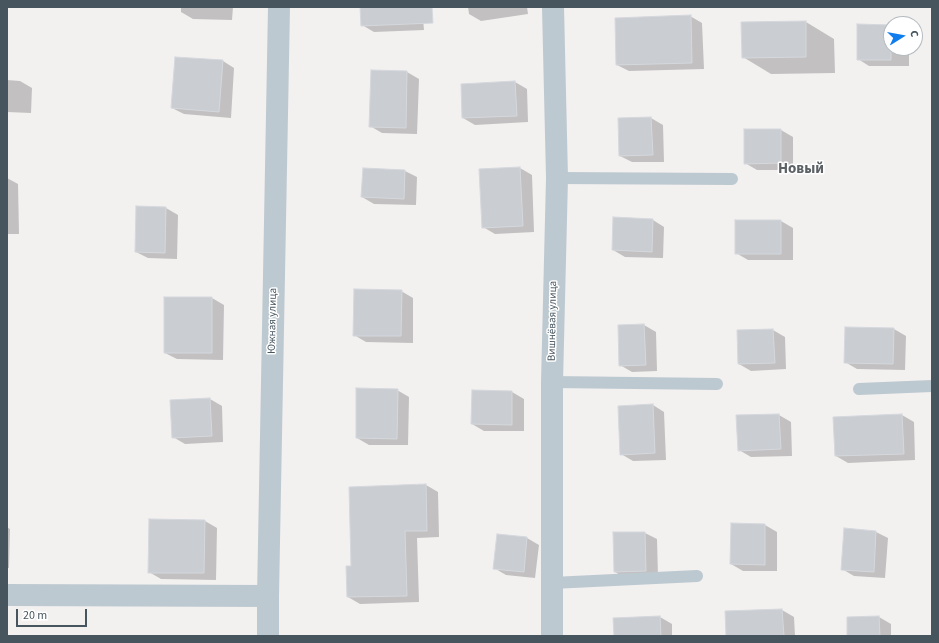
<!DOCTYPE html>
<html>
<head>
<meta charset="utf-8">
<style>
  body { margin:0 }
  #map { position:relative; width:939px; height:643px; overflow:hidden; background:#f3f0f0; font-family:"Source Sans 3",sans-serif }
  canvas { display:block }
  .frame { position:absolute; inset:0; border:8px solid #47555f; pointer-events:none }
  .north { position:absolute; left:883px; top:16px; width:40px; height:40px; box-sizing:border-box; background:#fff; border:1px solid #b5bbbf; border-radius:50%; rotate:79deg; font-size:11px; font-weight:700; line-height:16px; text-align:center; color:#47555f }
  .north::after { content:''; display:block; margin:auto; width:14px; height:18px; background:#0f7dee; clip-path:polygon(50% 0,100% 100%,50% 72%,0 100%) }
  .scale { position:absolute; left:16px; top:609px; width:71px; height:18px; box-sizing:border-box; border:2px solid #47555f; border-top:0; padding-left:5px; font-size:12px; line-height:14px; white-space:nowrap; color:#47555f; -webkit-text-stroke:3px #fff; paint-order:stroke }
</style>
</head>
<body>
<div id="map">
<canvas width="939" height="643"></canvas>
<div class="frame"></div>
<div class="north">С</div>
<div class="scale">20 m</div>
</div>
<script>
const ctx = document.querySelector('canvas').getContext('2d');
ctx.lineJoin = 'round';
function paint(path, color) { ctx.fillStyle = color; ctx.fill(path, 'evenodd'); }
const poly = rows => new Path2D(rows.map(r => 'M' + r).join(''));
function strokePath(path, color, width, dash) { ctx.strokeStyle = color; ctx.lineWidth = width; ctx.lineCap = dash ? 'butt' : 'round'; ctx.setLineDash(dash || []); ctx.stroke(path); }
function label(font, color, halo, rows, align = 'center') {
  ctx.font = font + ' "Source Sans 3",sans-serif'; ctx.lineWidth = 3; ctx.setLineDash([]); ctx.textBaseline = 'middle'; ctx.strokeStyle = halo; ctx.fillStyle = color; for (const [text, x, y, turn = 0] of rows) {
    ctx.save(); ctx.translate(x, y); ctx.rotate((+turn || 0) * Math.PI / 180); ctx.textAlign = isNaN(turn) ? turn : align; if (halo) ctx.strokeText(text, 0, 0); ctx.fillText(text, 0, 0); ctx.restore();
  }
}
paint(poly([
  [181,7,233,7,232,20,193,19,181,12],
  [361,7,422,7,424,30,374,32,362,25],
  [468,7,527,7,528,14,481,21,469,14],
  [690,16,702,23,704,69,629,71,617,65],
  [806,22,834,39,835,73,771,74,743,57],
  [891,26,891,48,909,48,909,66,869,66,858,59],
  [223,61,234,68,231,118,184,114,172,108],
  [372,71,407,72,419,79,417,134,382,133,370,126],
  [7,80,20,81,32,88,31,113,7,112],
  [515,82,527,89,528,122,475,125,463,118],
  [651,118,663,125,664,162,632,162,620,156,619,119],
  [781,130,793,137,793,170,757,170,745,163],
  [520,168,532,175,534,232,495,234,483,227,480,170],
  [405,171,417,177,416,205,374,204,362,197],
  [7,178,18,184,19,234,7,234],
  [137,207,166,208,178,215,177,259,148,258,136,252],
  [653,220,664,227,663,258,625,257,613,250],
  [781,221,793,228,793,260,748,260,736,253],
  [401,291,413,298,413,343,366,342,354,335],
  [212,298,224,305,223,360,177,359,165,353],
  [644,325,656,332,657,371,632,372,620,365],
  [846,328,894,329,906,336,905,370,857,369,845,362],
  [773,330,785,337,786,369,751,371,739,364,738,331],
  [397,390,409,397,408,445,369,445,357,438],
  [512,392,524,399,524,431,484,431,472,424],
  [210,399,222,406,223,442,185,444,173,437],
  [653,405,664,412,666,460,633,461,621,454],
  [779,415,791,422,792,456,751,457,739,450,737,416],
  [902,415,914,422,915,460,848,463,836,456],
  [426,485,438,492,439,537,417,538,419,602,360,604,348,597,352,567,350,488],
  [205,521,217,528,216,580,161,579,149,572],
  [732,524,765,525,777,532,777,571,743,571,731,564],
  [7,527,10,529,9,568,7,568],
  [845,529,876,532,888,538,885,578,854,576,842,569],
  [614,533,645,533,657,539,658,577,627,579,615,572],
  [498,535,527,538,539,545,535,578,506,575,494,568],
  [782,610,794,617,795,636,727,636,727,612],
  [660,617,672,624,672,636,615,636,614,619],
  [879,617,891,624,891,636,848,636]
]), '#0003');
const building = poly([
  [360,7,432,7,433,23,361,26,360,7],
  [691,15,692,63,616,65,615,18,691,15],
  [806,21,806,57,742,58,741,22,806,21],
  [857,24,891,25,891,60,857,60,857,24],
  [175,57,223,60,219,112,171,108,175,57],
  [371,70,407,71,406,128,369,127,371,70],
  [515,81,517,116,462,118,461,84,515,81],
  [651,117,653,155,619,156,618,118,651,117],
  [744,129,781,129,781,163,744,164,744,129],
  [520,167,523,226,482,228,479,169,520,167],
  [363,168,405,170,404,199,361,197,363,168],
  [136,206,166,207,165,253,135,252,136,206],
  [613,217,653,219,652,252,612,250,613,217],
  [735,220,781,220,781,254,735,254,735,220],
  [354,289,402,290,401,336,353,336,354,289],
  [164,297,212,297,212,353,164,353,164,297],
  [644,324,646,365,619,366,618,325,644,324],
  [845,327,894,328,893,364,844,363,845,327],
  [773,329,775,363,738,364,737,330,773,329],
  [356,388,398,389,397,439,356,438,356,388],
  [472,390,512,391,512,425,471,424,472,390],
  [210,398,212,436,172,438,170,400,210,398],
  [653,404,655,453,620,455,618,406,653,404],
  [779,414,781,449,738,451,736,415,779,414],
  [902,414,904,454,835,456,833,417,902,414],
  [426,484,427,531,405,531,407,596,347,597,346,566,351,566,349,487,426,484],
  [149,519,205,520,204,573,148,573,149,519],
  [731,523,765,524,765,565,730,564,731,523],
  [844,528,876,531,874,572,841,570,844,528],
  [613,532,645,532,646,571,614,572,613,532],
  [497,534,527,537,524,572,493,569,497,534],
  [782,609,784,636,726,636,725,611,782,609],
  [660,616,661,636,614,636,613,618,660,616],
  [879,616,880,636,847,636,847,617,879,616]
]);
paint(building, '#caced3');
strokePath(building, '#d4d7dc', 1);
strokePath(poly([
  [557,178,732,179],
  [552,382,717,384],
  [859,389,932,386],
  [552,583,697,576]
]), '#bdc9d0', 12);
strokePath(poly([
  [7,595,268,596],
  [268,636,268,596,279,7],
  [552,636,552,382,557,178,553,7]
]), '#bdc9d0', 22);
label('11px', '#47555f', '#fff', [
  ["Южная улица",273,321,-89],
  ["Вишнёвая улица",553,321,-89]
]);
label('bold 15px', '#5c6166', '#fff', [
  ["Новый",801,170]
]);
</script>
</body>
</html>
